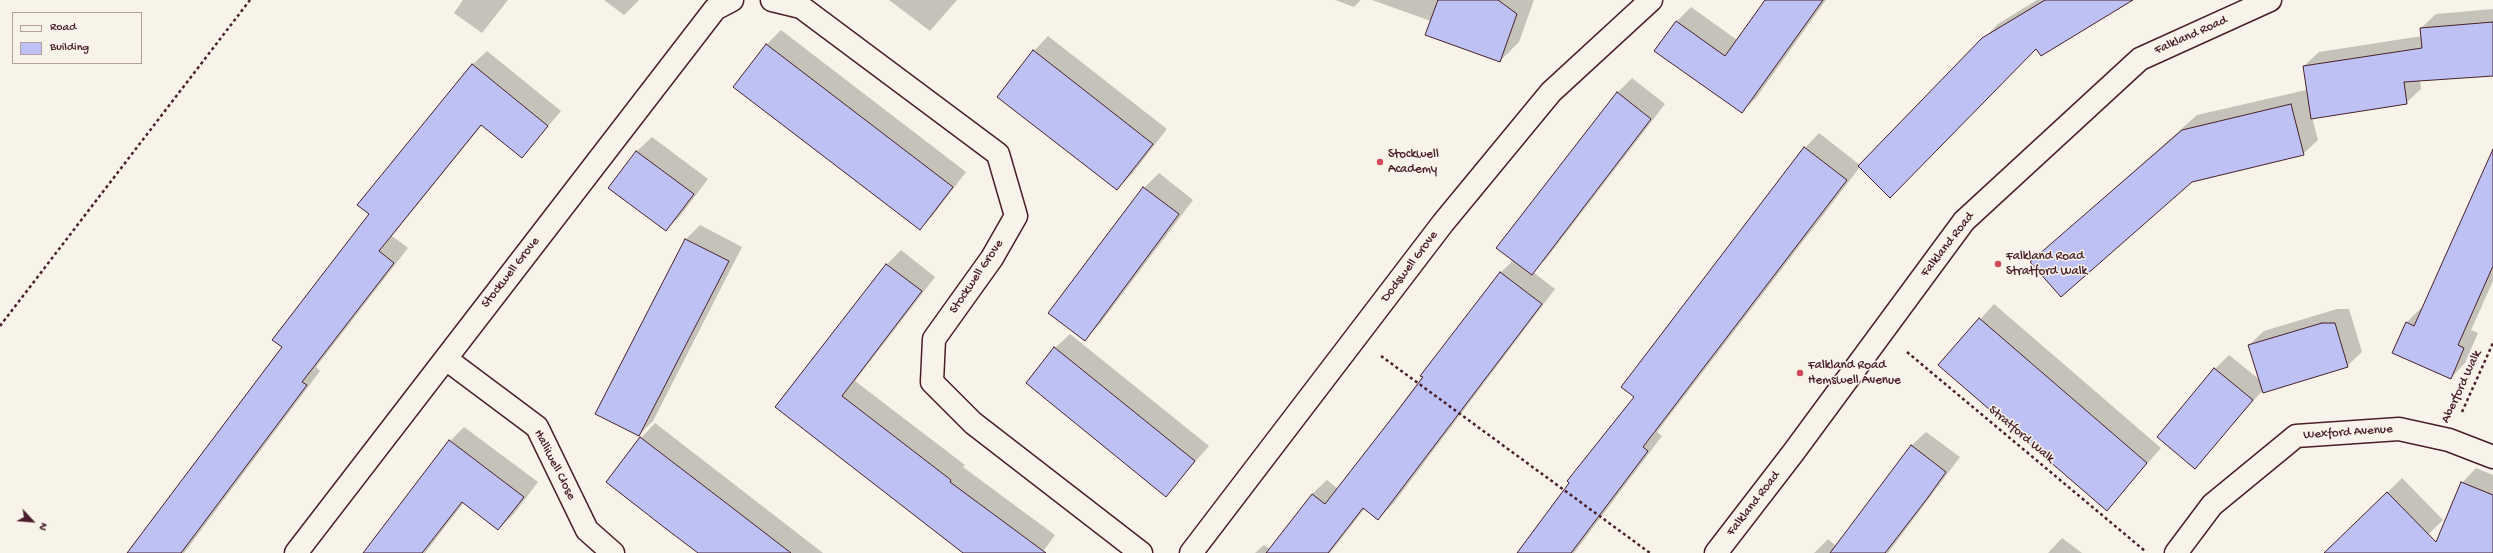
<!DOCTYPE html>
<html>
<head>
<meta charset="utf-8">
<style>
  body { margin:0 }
  #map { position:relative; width:2493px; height:553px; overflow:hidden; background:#f7f3e8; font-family:"Gochi Hand",sans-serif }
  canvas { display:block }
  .legend { position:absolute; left:12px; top:12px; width:130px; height:52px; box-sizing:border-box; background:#f7f3e8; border:1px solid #b29e9c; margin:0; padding:5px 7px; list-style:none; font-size:12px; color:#4a1f2b }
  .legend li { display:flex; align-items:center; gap:8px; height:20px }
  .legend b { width:20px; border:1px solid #b29e9c }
  .north { position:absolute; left:12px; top:501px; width:40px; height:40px; -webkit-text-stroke:3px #f7f3e8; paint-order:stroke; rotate:116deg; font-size:11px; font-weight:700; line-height:16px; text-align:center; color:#4a1f2b }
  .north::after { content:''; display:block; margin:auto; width:14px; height:18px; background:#4a1f2b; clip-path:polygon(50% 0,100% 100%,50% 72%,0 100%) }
</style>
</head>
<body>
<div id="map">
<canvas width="2493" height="553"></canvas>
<ul class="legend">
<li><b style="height:5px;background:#f7f3e8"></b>Road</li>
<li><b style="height:11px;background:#bdc1f3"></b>Building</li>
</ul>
<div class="north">N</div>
</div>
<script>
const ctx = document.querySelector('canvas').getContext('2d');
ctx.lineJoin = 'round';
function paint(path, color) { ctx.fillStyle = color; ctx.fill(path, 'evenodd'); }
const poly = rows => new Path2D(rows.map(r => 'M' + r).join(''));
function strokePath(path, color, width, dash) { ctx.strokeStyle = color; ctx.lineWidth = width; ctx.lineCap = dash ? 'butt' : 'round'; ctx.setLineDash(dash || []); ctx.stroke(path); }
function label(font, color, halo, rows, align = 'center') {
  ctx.font = font + ' "Gochi Hand",sans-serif'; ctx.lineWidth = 3; ctx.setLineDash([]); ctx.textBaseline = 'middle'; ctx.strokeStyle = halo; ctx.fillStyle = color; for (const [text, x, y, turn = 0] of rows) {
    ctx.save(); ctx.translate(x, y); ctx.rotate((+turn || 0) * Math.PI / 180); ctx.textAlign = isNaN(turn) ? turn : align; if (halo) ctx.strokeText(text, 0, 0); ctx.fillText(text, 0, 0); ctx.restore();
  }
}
paint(poly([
  [463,0,508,0,482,33,454,13],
  [604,0,639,0,624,15],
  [889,0,957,0,930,31],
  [1335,0,1361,0,1354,7],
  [1372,0,1534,0,1519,42,1500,61,1431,21],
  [1766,0,1826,0,1756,98,1742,112,1656,51,1677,21,1691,7,1737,40],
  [2037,0,2129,0,2037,47,1860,167,1657,432,1662,436,1574,553,1518,553,1635,397,1622,387,1805,148,1819,133,1860,165,1998,24],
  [2493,9,2493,75,2420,80,2421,89,2406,103,2312,117,2318,140,2303,154,2191,181,2032,262,2197,115,2306,90,2308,96,2304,66,2319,52,2422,36,2421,28,2436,14],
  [781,30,966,172,934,214,920,229,766,45],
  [1048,36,1167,129,1132,174,1117,189,1034,51],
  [487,51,561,111,522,157,482,125,392,236,408,248,316,367,320,371,184,553,128,553,283,347,370,214,472,65],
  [1632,78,1665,104,1546,259,1533,272,1555,289,1393,504,1378,519,1365,508,1330,553,1255,553,1264,545,1270,549,1312,494,1327,480,1338,489,1501,272,1514,260,1617,93],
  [652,137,708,179,680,216,666,230,610,188,637,151],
  [2493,166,2493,281,2471,330,2478,333,2465,363,2451,378,2406,323,2421,308,2423,309],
  [1159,173,1193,200,1099,325,1084,340,1050,313,1144,188],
  [700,225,742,247,653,421,639,435,597,414,686,239],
  [901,250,935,277,855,381,965,465,963,467,1055,535,1042,553,965,553,776,407,886,265],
  [1994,304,2161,448,2107,509,1939,365],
  [2337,309,2349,309,2362,352,2347,366,2263,390,2195,467,2215,369,2229,355,2260,380,2249,345,2264,331],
  [1070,334,1209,446,1166,495,1055,348],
  [655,423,823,553,699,553,607,482,641,438],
  [464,427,538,482,513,515,498,529,464,502,425,553,365,553,450,441],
  [1926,432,1960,457,1888,553,1814,553,1828,539,1836,546,1911,446],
  [2476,468,2493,475,2493,553,2473,553,2462,483],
  [2402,478,2443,520,2409,553,2326,553],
  [2062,538,2082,553,2048,553]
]), '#0003');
const building = poly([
  [1438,0,1498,0,1517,14,1500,62,1425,35,1438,0],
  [1765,0,1823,0,1742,113,1654,51,1676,21,1725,56,1765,0],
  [2045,0,2133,0,2041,56,2036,49,1890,198,1858,166,1982,38,2045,0],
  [2493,22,2493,76,2404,82,2407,104,2311,119,2303,66,2422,48,2420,28,2493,22],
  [766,44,953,187,920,230,733,87,766,44],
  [1033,50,1153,144,1117,190,997,97,1033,50],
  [472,64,548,126,522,158,481,125,379,251,394,263,302,382,307,385,181,553,127,553,282,347,272,340,369,214,357,205,472,64],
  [1617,92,1651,119,1532,275,1496,248,1617,92],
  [2291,104,2304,155,2192,182,2061,297,2030,262,2182,130,2291,104],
  [1804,147,1847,180,1643,447,1648,451,1571,553,1517,553,1569,483,1567,481,1634,397,1621,387,1804,147],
  [2493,149,2493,266,2458,345,2464,348,2451,379,2392,353,2406,322,2414,326,2493,149],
  [636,151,694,194,666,231,608,188,636,151],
  [1143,187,1179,214,1085,341,1048,313,1143,187],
  [685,239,729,261,639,436,595,414,685,239],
  [886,264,922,291,842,396,951,480,950,482,1046,553,963,553,775,407,886,264],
  [1500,272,1542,304,1378,520,1363,508,1328,553,1266,553,1312,494,1325,504,1395,414,1423,377,1420,376,1500,272],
  [1979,318,2147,463,2107,511,1938,365,1979,318],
  [2322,323,2335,323,2348,367,2263,393,2248,345,2322,323],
  [1054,347,1195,461,1166,497,1026,383,1054,347],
  [2214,368,2253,400,2195,469,2157,437,2214,368],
  [640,437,730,506,791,553,698,553,665,528,606,482,640,437],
  [449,440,524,497,498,530,462,502,422,553,363,553,449,440],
  [1911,445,1946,472,1926,500,1885,553,1830,553,1911,445],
  [2461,482,2493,495,2493,553,2324,553,2387,492,2436,542,2461,482]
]);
paint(building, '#bdc1f3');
strokePath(building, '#4a1f2b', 1);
const minor = poly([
  [772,0,801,7,998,154,1016,216,992,258,934,339,932,382,973,423,1141,553],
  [446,359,537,427,587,530,613,553],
  [296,553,715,9,732,0],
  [1191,553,1443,223,1551,92,1651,0],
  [1716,553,1793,453,1964,221,2140,59,2270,0],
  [2176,553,2212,505,2296,436,2399,429,2449,440,2493,457]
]);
strokePath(minor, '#4a1f2b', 25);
strokePath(poly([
  [0,326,250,0],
  [1907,352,2145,551],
  [1381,356,1650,553],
  [2462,412,2493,343]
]), '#4a1f2b', 2.5, [3, 3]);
strokePath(minor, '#f7f3e8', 22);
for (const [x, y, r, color] of [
  [1380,162,4,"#d1495b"],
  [1998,264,4,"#d1495b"],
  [1800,373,4,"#d1495b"]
]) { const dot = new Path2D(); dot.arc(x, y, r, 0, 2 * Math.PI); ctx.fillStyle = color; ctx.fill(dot); strokePath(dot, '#f7f3e8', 1.5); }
label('13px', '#4a1f2b', '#f7f3e8', [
  ["Falkland Road",2191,36,-24],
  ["Falkland Road",1948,245,-52],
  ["Dodswell Grove",1410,267,-53],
  ["Stockwell Grove",511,273,-52],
  ["Stockwell Grove",977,277,-56],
  ["Aberford Walk",2462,387,-65],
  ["Wexford Avenue",2348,433,-4],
  ["Stratford Walk",2021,435,40],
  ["Halliwell Close",554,465,63],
  ["Falkland Road",1754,504,-52]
]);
label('13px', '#4a1f2b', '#f7f3e8', [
  ["Stockwell",1388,155],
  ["Academy",1388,170],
  ["Falkland Road",2006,257],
  ["Stratford Walk",2006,272],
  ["Falkland Road",1808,366],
  ["Hemswell Avenue",1808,381]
], 'left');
</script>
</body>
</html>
